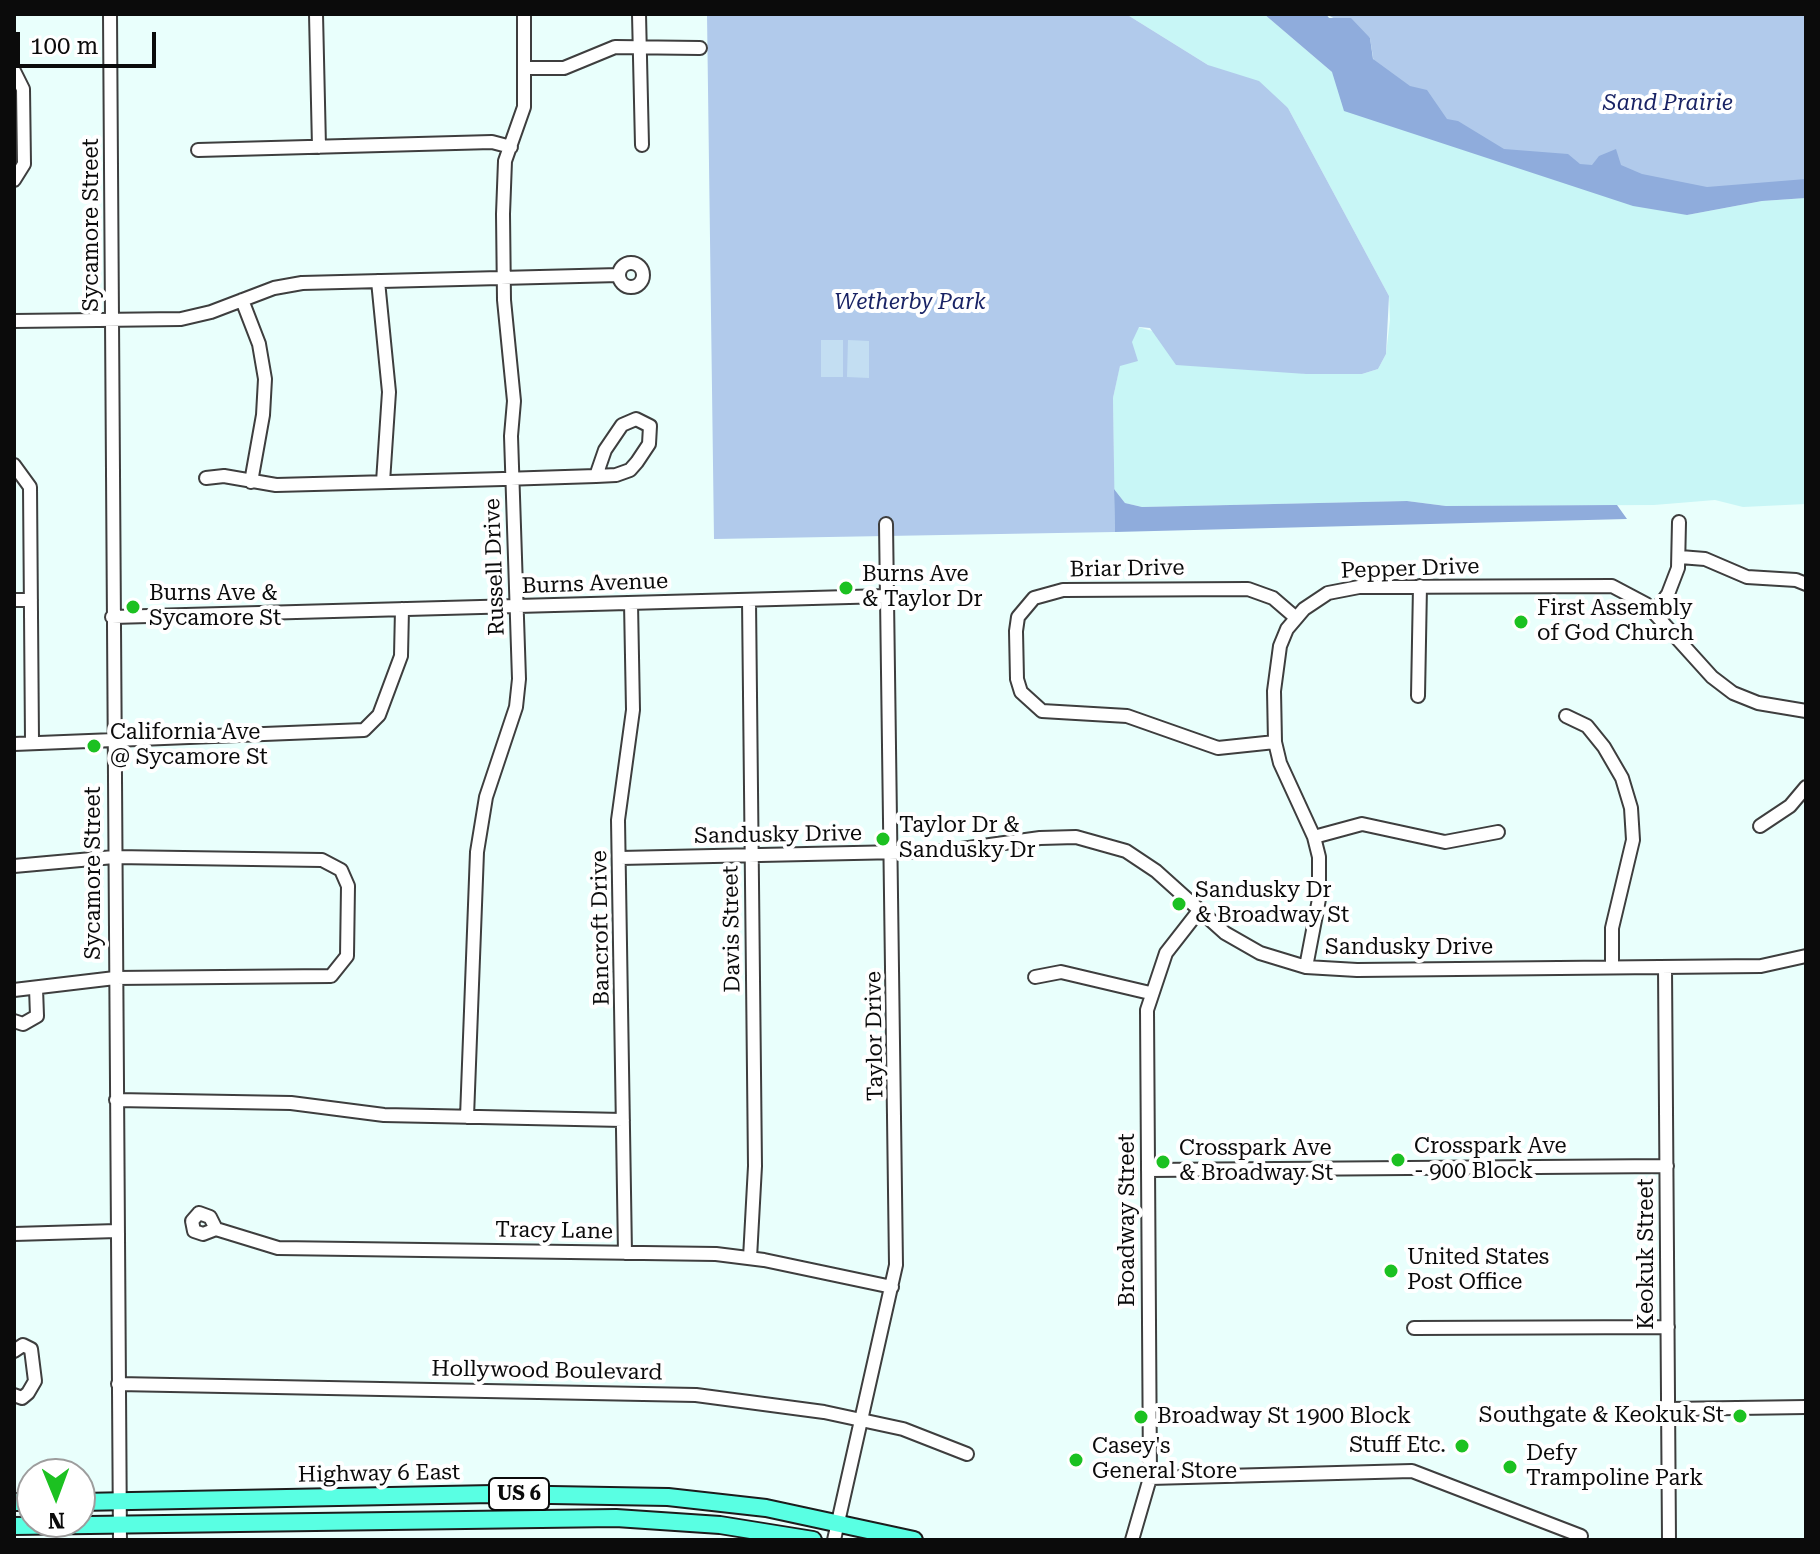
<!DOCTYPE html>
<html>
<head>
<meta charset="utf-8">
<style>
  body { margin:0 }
  #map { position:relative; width:1820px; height:1554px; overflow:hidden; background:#e9fffc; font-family:"Roboto Serif",serif }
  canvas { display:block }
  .frame { position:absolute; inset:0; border:16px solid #0b0b0b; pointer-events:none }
  .north { position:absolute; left:16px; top:1458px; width:80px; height:80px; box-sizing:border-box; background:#fff; border:2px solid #9d9d9d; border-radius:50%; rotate:179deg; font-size:22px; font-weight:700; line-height:32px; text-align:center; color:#0b0b0b }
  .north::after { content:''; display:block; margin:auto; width:28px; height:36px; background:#1cc121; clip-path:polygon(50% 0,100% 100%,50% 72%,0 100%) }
  .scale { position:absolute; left:16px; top:32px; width:140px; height:36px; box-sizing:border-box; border:4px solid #0b0b0b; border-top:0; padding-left:10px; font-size:24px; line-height:28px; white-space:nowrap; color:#0b0b0b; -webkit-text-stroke:6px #fff; paint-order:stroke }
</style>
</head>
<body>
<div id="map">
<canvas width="1820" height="1554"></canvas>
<div class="frame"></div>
<div class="north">N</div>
<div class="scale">100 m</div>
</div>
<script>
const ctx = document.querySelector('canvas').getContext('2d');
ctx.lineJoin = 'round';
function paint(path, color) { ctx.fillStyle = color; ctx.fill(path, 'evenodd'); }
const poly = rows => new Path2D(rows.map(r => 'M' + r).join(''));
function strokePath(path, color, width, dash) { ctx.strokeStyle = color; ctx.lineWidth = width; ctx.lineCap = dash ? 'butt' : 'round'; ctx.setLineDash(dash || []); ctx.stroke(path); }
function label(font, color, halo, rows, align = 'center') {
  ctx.font = font + ' "Roboto Serif",serif'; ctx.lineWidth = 8; ctx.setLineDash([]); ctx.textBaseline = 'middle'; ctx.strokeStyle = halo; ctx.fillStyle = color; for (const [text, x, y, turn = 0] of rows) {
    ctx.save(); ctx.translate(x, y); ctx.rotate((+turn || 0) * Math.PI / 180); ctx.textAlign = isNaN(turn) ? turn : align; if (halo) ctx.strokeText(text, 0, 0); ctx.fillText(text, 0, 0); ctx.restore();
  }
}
paint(poly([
  [1126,14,1264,14,1332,72,1687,215,1762,201,1806,198,1806,504,1743,507,1715,500,1654,505,1446,506,1407,501,1142,507,1125,503,1114,489,1113,398,1120,365,1138,327,1305,374,1362,374,1378,369,1386,354,1390,320,1389,296,1288,108,1208,65]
]), '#c8f6f6');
paint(poly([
  [707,14,1126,14,1208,65,1259,81,1288,108,1389,296,1386,354,1378,369,1362,374,1306,374,1176,365,1150,328,1139,327,1132,342,1138,361,1120,366,1113,398,1115,532,714,539],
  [1326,14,1806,14,1806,189,1634,196,1381,109,1370,38]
]), '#b1caeb');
paint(poly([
  [1264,14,1326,14,1329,18,1351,18,1370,38,1373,59,1410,86,1427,90,1447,119,1458,121,1504,149,1568,154,1580,164,1592,165,1599,156,1616,149,1621,165,1642,174,1707,187,1806,179,1806,198,1762,201,1687,215,1633,206,1344,111,1332,72],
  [1114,489,1125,503,1142,507,1407,501,1446,506,1617,505,1627,519,1115,532]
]), '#8facdc');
paint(poly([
  [821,340,843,340,843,377,821,377],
  [848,340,869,341,869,378,847,377]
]), '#c3def2');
const minor = poly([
  [110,14,120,1540],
  [316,14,319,147],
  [639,14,642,145],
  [524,68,564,68,615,47,700,48],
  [14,71,23,89,24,164,14,180],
  [198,150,492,142,511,147],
  '619 275a12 12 0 1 1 24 0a12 12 0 1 1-24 0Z',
  [378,281,389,392,383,482],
  [242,300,259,344,265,379,263,415,251,482],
  [14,321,181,319,211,312,274,288,302,283,619,275],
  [14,465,30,487,32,741],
  [206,478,224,476,276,485,503,479,596,476,616,475,630,470,637,462,649,444,650,426,636,419,622,425,605,450,596,476],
  [1680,557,1705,559,1747,577,1796,580,1806,584],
  [14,600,31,600],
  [749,600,755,1166,750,1258],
  [1654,613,1668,594,1678,568,1679,522],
  [112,617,886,596],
  [1418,696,1420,586],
  [1566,716,1587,726,1604,747,1622,778,1631,808,1633,840,1612,928,1612,967],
  [1275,742,1218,748,1127,716,1042,711,1021,692,1017,679,1016,631,1018,617,1034,598,1063,590,1248,589,1273,598,1295,617],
  [14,744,364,730,379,715,401,656,402,609],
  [1760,826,1790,806,1806,787],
  [1314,837,1362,824,1445,842,1498,832],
  [620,858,947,851,1040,838,1076,837,1126,851,1156,871,1225,933,1260,953,1306,967,1357,970,1761,966,1806,956],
  [14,866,114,857,322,860,341,870,348,886,347,956,331,976,115,978,14,990],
  [1306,967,1319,899,1319,857,1314,837,1280,763,1275,742,1274,691,1280,646,1287,629,1304,609,1328,593,1359,587,1612,586,1646,604,1712,677,1733,693,1758,703,1806,711],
  [1665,967,1669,1540],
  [1035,977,1061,972,1150,993],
  [14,1021,23,1024,37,1016,36,988],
  [116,1100,291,1103,384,1115,623,1120],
  [467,1117,477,852,486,797,516,707,519,679,511,436,514,401,504,300,503,214,505,161,524,107,524,14],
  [1148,1170,1667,1166],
  [199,1213,210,1217,216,1229,203,1234,194,1231,192,1221,199,1213],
  [216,1229,278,1248,716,1254,764,1260,892,1287],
  [14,1234,117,1231],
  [625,1253,618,820,633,710,631,603],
  [1414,1328,1668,1327],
  [14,1351,23,1345,31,1349,35,1381,28,1393,22,1398,14,1395],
  [118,1384,696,1395,824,1412,903,1429,967,1454],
  [1668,1409,1806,1407],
  [1150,1478,1412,1471,1581,1536],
  [834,1540,896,1265,886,524],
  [1132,1540,1150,1478,1147,1010,1166,953,1198,912]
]);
const major = poly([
  [14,1502,32,1502],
  [80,1502,493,1494,668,1497,766,1508,914,1540],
  [14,1526,616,1518,720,1525,813,1540]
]);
strokePath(minor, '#3e3e3e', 16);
strokePath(major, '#1c1c1c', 20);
strokePath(minor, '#fff', 12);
strokePath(major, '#59ffe3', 16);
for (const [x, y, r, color] of [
  [846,588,8,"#1cc121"],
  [133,607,8,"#1cc121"],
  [1521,622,8,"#1cc121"],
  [94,746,8,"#1cc121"],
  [883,839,8,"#1cc121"],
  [1179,904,8,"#1cc121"],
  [1398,1160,8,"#1cc121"],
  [1163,1162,8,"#1cc121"],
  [1391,1271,8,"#1cc121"],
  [1740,1416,8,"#1cc121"],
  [1141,1417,8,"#1cc121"],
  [1462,1446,8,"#1cc121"],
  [1076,1460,8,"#1cc121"],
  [1510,1467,8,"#1cc121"]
]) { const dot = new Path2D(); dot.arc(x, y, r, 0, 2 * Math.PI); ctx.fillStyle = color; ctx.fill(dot); strokePath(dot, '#fff', 3); }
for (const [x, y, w] of [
  [519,1494,60]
]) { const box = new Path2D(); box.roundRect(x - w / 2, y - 16, w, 32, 6); ctx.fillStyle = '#fff'; ctx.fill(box); strokePath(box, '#0b0b0b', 2); }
label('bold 20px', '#0b0b0b', null, [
  ["US 6",519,1494]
]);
label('italic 22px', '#192365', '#fff', [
  ["Sand Prairie",1668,104],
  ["Wetherby Park",910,303]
]);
label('22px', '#0b0b0b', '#fff', [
  ["Sycamore Street",92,225,-90],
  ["Russell Drive",495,567,-92],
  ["Briar Drive",1127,569,-1],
  ["Pepper Drive",1410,569,-2],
  ["Burns Avenue",595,584,-2],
  ["Sandusky Drive",778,835,-1],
  ["Sycamore Street",94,873,-90],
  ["Bancroft Drive",601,928,-91],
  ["Davis Street",732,929,-91],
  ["Sandusky Drive",1409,948],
  ["Taylor Drive",875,1036,-91],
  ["Broadway Street",1128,1220,-90],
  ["Tracy Lane",554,1231,1],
  ["Keokuk Street",1647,1254,-90],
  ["Hollywood Boulevard",547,1371,1],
  ["Highway 6 East",379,1474,-1]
]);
label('22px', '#0b0b0b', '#fff', [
  ["Burns Ave",862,575],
  ["& Taylor Dr",862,600],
  ["Burns Ave &",149,594],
  ["Sycamore St",149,619],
  ["First Assembly",1537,609],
  ["of God Church",1537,634],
  ["California Ave",110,733],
  ["@ Sycamore St",110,758],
  ["Taylor Dr &",899,826],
  ["Sandusky Dr",899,851],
  ["Sandusky Dr",1195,891],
  ["& Broadway St",1195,916],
  ["Crosspark Ave",1414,1147],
  ["- 900 Block",1414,1172],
  ["Crosspark Ave",1179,1149],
  ["& Broadway St",1179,1174],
  ["United States",1407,1258],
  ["Post Office",1407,1283],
  ["Southgate & Keokuk St",1724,1416,"right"],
  ["Broadway St 1900 Block",1157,1417],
  ["Stuff Etc.",1446,1446,"right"],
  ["Casey's",1092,1447],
  ["General Store",1092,1472],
  ["Defy",1526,1454],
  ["Trampoline Park",1526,1479]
], 'left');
</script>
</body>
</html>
